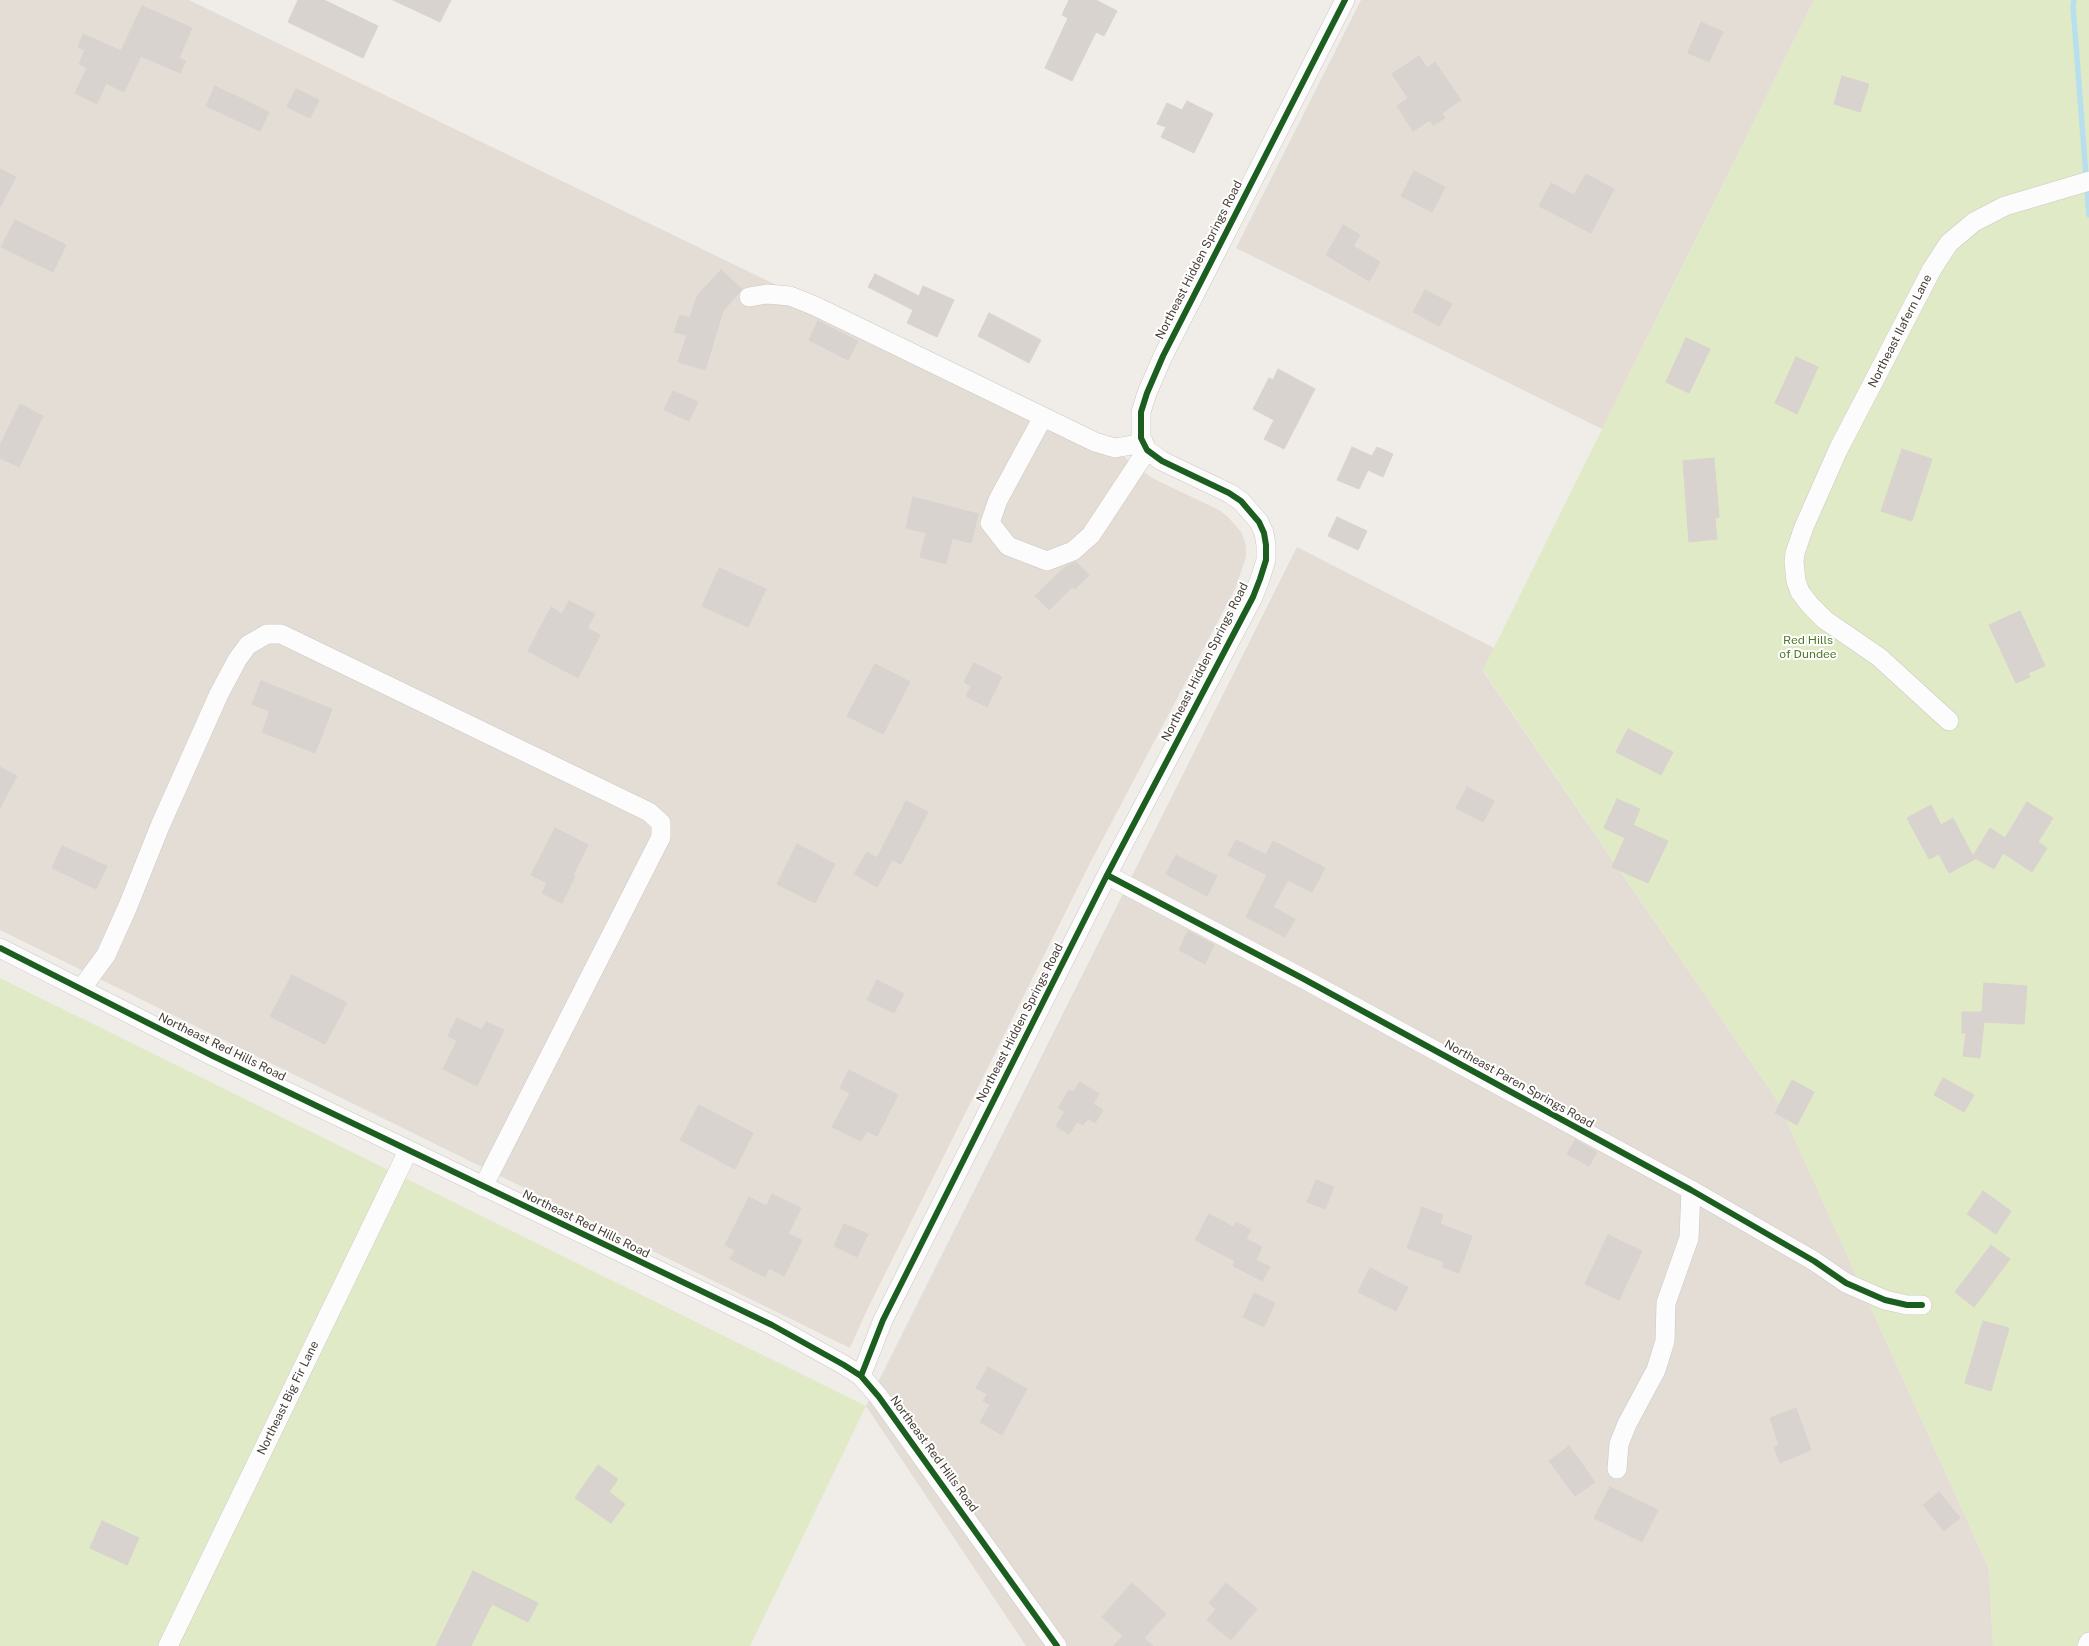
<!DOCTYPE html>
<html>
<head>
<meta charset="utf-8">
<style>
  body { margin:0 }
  canvas { display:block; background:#f0ece8 }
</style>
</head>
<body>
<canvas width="2089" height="1646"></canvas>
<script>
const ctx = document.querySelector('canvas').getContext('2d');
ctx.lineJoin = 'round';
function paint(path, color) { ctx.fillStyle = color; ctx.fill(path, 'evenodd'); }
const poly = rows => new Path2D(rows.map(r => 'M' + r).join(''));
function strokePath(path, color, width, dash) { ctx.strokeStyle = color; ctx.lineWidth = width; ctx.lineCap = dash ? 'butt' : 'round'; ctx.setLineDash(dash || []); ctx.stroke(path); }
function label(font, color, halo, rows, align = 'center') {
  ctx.font = font + ' "Public Sans",sans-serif'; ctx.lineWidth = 4; ctx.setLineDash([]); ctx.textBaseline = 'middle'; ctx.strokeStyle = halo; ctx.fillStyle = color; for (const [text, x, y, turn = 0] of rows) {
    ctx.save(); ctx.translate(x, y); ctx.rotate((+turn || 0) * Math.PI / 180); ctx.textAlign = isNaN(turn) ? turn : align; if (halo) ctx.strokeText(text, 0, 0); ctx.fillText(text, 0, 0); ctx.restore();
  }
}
paint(poly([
  [0,0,189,0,1112,448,1152,478,1219,510,1228,517,1242,533,1246,546,1246,557,1235,589,1089,865,866,1312,850,1348,0,930],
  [1361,0,1814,0,1602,429,1236,248],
  [1297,547,1494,648,1483,671,1777,1100,1989,1569,1993,1646,1026,1646,866,1406]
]), '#e4ddd5');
paint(poly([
  [1814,0,2089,0,2089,1646,1993,1646,1989,1569,1777,1100,1483,670],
  [0,978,866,1406,750,1646,0,1646]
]), '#e1eac7');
strokePath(poly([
  [2074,0,2073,6,2089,215]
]), '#b7dfee', 5.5);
const building = poly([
  [298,0,324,0,378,26,363,58,288,22,298,0],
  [393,0,451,0,440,22,393,0],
  [1069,0,1096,0,1117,11,1104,36,1096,32,1072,81,1045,68,1068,18,1062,15,1069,0],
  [142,6,192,28,179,58,186,61,180,73,141,56,124,92,106,83,97,104,75,93,87,68,79,64,85,50,78,47,83,34,121,51,142,6],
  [1701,22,1723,32,1709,62,1688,53,1701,22],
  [1419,56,1427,68,1435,62,1461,100,1442,113,1445,118,1433,125,1430,120,1413,131,1397,106,1408,98,1392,74,1419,56],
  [1842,76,1869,84,1860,112,1834,104,1842,76],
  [215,86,269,112,260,131,206,106,215,86],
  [296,89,319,100,310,118,287,107,296,89],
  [1187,101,1213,114,1194,153,1161,137,1166,127,1157,124,1167,103,1182,110,1187,101],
  [0,169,16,177,0,207,0,169],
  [1414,171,1445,187,1432,212,1401,196,1414,171],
  [1586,174,1614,189,1591,233,1539,206,1551,183,1574,195,1586,174],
  [15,220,66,245,53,272,1,247,15,220],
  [1343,225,1360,235,1353,246,1380,262,1369,281,1326,255,1343,225],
  [721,270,742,289,723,311,705,370,678,362,687,335,674,332,680,315,690,318,697,296,721,270],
  [875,274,919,296,923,286,954,300,937,337,907,323,913,310,868,287,875,274],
  [1425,290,1452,304,1439,326,1413,312,1425,290],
  [989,313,1041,340,1029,363,978,336,989,313],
  [818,321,858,341,848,360,809,340,818,321],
  [1686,338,1710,349,1689,393,1666,382,1686,338],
  [1796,357,1818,367,1797,414,1775,403,1796,357],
  [1278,369,1315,389,1284,449,1264,439,1274,420,1253,409,1269,378,1273,380,1278,369],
  [673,391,698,402,689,421,664,410,673,391],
  [20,404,43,416,19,467,0,458,0,445,20,404],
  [1352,447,1372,456,1377,447,1393,454,1383,477,1368,470,1359,489,1337,480,1352,447],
  [1902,449,1932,459,1912,521,1881,511,1902,449],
  [1714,458,1719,517,1715,518,1717,539,1689,542,1683,461,1714,458],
  [913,497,978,514,971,543,952,538,946,564,920,557,926,533,906,528,913,497],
  [1337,517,1367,531,1358,550,1328,536,1337,517],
  [1076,562,1089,575,1075,589,1072,587,1049,610,1035,596,1066,566,1076,562],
  [719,568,766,589,748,627,702,606,719,568],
  [569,601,595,614,587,628,600,635,578,678,528,651,551,607,562,614,569,601],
  [2020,611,2045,666,2028,673,2030,677,2016,683,1989,625,2020,611],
  [974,663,1002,677,987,707,966,696,971,686,964,682,974,663],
  [875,664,910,682,883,734,847,716,875,664],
  [261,681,332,709,315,753,262,732,270,711,252,704,261,681],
  [1628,729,1673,752,1661,775,1616,752,1628,729],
  [0,767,17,776,0,808,0,767],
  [1467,787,1494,801,1483,822,1456,808,1467,787],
  [1617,799,1640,809,1633,825,1668,841,1648,883,1612,867,1625,838,1604,828,1617,799],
  [906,801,928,812,901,864,892,860,877,887,854,874,867,852,877,858,906,801],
  [2027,802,2053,818,2038,842,2047,848,2032,872,2003,853,1994,869,1973,857,1975,859,1949,873,1939,854,1929,859,1907,818,1931,805,1941,825,1953,818,1973,856,1990,828,2005,838,2027,802],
  [555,828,588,845,573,875,575,876,562,903,542,893,547,883,531,875,555,828],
  [1236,840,1266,855,1273,841,1325,868,1312,892,1288,880,1273,907,1295,919,1285,937,1246,917,1267,875,1228,855,1236,840],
  [797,844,835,864,815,903,777,884,797,844],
  [62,846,107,866,96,889,52,868,62,846],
  [1176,855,1217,876,1207,896,1166,874,1176,855],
  [1188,931,1214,945,1205,964,1179,950,1188,931],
  [292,975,347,1003,325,1044,270,1016,292,975],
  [877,980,904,994,894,1013,867,1000,877,980],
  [1984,983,2027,986,2024,1024,1984,1022,1980,1058,1963,1056,1966,1033,1962,1033,1962,1012,1982,1012,1984,983],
  [457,1018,482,1030,486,1022,504,1030,477,1086,443,1069,457,1041,448,1036,457,1018],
  [849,1070,898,1095,877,1136,867,1131,861,1141,832,1127,850,1093,840,1088,849,1070],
  [1943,1078,1974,1095,1964,1112,1934,1095,1943,1078],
  [1792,1080,1814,1092,1797,1125,1775,1113,1792,1080],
  [1080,1082,1099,1094,1093,1104,1103,1110,1095,1123,1088,1119,1083,1125,1077,1122,1069,1134,1056,1126,1065,1112,1058,1108,1069,1090,1073,1092,1080,1082],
  [699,1105,753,1133,735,1169,680,1140,699,1105],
  [1575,1140,1597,1152,1589,1166,1567,1154,1575,1140],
  [1316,1180,1334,1187,1325,1209,1307,1202,1316,1180],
  [1983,1191,2011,1211,1996,1234,1967,1214,1983,1191],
  [772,1194,801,1208,788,1234,802,1240,784,1276,769,1268,765,1277,730,1259,735,1250,725,1245,749,1197,767,1206,772,1194],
  [1422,1207,1443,1215,1440,1224,1472,1236,1459,1273,1442,1267,1444,1262,1407,1248,1422,1207],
  [1209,1214,1233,1227,1236,1222,1251,1230,1246,1239,1262,1247,1256,1260,1270,1267,1262,1281,1233,1266,1235,1261,1195,1240,1209,1214],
  [844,1224,868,1234,857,1257,834,1246,844,1224],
  [1608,1235,1642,1251,1619,1300,1585,1284,1608,1235],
  [1991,1245,2010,1259,1974,1307,1955,1292,1991,1245],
  [1370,1268,1408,1287,1396,1311,1358,1292,1370,1268],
  [1254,1293,1275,1303,1264,1327,1243,1317,1254,1293],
  [1983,1321,2009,1328,1991,1391,1965,1383,1983,1321],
  [988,1367,1027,1389,1002,1435,980,1422,990,1405,983,1401,987,1394,976,1388,988,1367],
  [1796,1408,1811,1450,1780,1463,1774,1447,1779,1445,1770,1418,1796,1408],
  [1569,1446,1595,1482,1575,1496,1549,1461,1569,1446],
  [598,1465,618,1479,609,1492,625,1504,611,1523,575,1498,598,1465],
  [1610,1487,1658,1510,1642,1542,1594,1518,1610,1487],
  [1939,1492,1960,1518,1944,1531,1923,1505,1939,1492],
  [102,1521,139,1538,127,1565,90,1548,102,1521],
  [473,1571,538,1603,528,1622,492,1604,471,1646,436,1646,473,1571],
  [1132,1583,1166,1614,1144,1638,1153,1646,1113,1646,1123,1636,1102,1617,1132,1583],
  [1226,1583,1257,1609,1231,1640,1207,1620,1216,1609,1209,1603,1226,1583]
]);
paint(building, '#d8d3cf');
strokePath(building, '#d8d3ce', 1);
const minor = poly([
  [749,297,767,294,790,296,815,306,1095,442,1115,448,1144,443],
  [1043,417,998,500,990,523,1008,546,1047,561,1073,551,1091,535,1147,450],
  [1949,721,1879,657,1825,620,1810,605,1800,592,1796,581,1794,562,1795,553,1804,527,1838,450,1932,269,1949,243,1974,222,2005,206,2089,181],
  [1107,875,1302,978,1691,1190,1814,1261,1846,1283,1885,1300,1907,1305,1922,1305],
  [0,948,213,1056,772,1325,844,1365,861,1376,879,1397,1057,1646],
  [81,989,106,955,128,906,160,826,219,694,237,660,248,645,267,634,281,634,649,812,661,823,661,837,483,1187],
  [861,1376,883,1320,1107,875,1253,597,1260,579,1266,560,1266,545,1264,533,1259,522,1241,501,1229,493,1162,461,1147,450,1141,438,1141,412,1147,393,1163,356,1345,0],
  [1617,1469,1619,1444,1627,1424,1656,1370,1665,1341,1666,1303,1689,1238,1691,1190],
  [168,1646,408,1151],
  [2087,1646,2089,1642]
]);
strokePath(minor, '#ccc8c4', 20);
strokePath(minor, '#fdfcfc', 19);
strokePath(poly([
  [1107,875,1302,978,1691,1190,1814,1261,1846,1283,1885,1300,1907,1305,1922,1305],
  [0,948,213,1056,772,1325,844,1365,861,1376,879,1397,1057,1646],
  [861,1376,883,1320,1107,875,1253,597,1260,579,1266,560,1266,545,1264,533,1259,522,1241,501,1229,493,1162,461,1147,450,1141,438,1141,412,1147,393,1163,356,1345,0]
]), '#1b5e20', 6);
label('12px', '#453d34', '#fff', [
  ["Northeast Hidden Springs Road",1199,260,-63],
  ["Northeast Ilafern Lane",1900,331,-63],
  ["Northeast Hidden Springs Road",1205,662,-63],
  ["Northeast Hidden Springs Road",1020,1023,-63],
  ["Northeast Red Hills Road",222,1047,26],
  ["Northeast Paren Springs Road",1519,1084,29],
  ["Northeast Red Hills Road",586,1224,26],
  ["Northeast Big Fir Lane",288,1398,-64],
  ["Northeast Red Hills Road",934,1454,54]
]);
label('12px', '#4f7827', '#fff', [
  ["Red Hills",1808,640],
  ["of Dundee",1808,654]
]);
</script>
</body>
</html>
